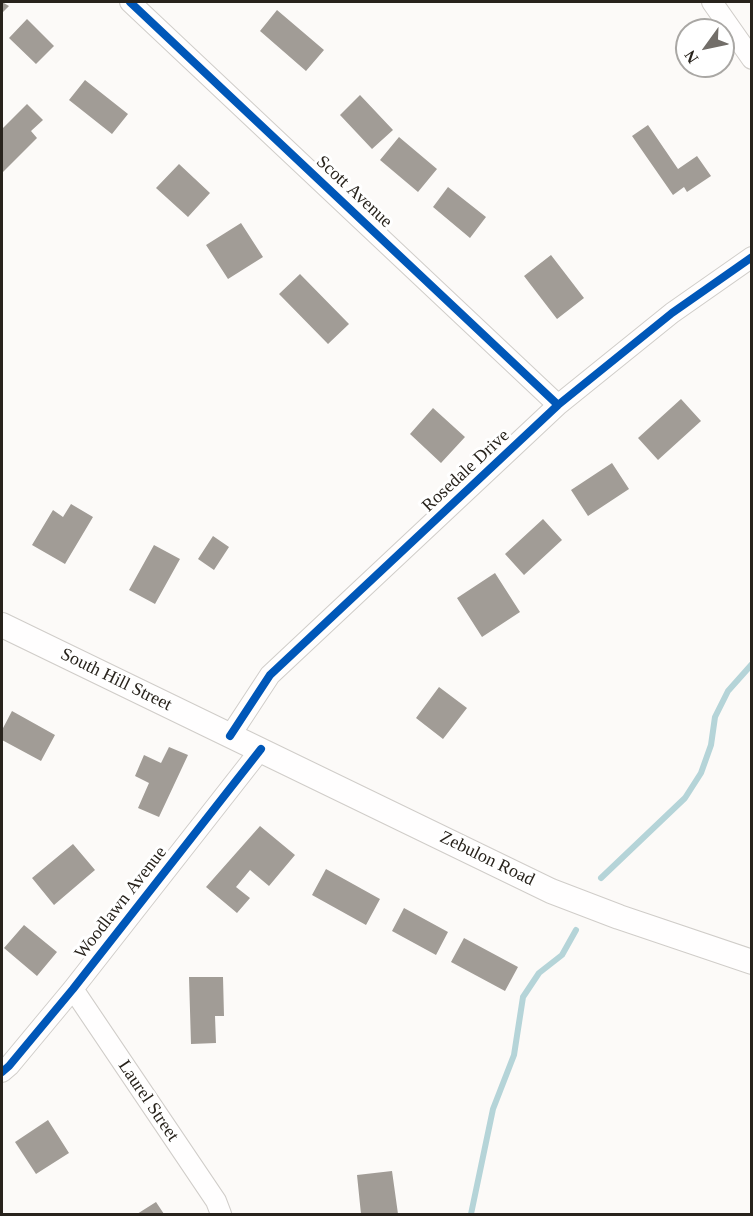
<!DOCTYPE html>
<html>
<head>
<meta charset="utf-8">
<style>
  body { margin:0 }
  #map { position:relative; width:753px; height:1216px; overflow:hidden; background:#fcfaf8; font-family:Georgia,serif }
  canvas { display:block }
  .frame { position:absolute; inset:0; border:3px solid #28231c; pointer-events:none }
  .north { position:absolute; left:675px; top:18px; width:60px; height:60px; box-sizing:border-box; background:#fff; border:2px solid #a9a7a4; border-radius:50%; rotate:237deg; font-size:16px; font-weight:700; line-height:24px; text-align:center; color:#28231c }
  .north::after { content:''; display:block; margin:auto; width:21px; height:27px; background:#726e69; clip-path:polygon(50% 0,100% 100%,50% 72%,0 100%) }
</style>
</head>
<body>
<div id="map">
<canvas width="753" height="1216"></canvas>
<div class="frame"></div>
<div class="north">N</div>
</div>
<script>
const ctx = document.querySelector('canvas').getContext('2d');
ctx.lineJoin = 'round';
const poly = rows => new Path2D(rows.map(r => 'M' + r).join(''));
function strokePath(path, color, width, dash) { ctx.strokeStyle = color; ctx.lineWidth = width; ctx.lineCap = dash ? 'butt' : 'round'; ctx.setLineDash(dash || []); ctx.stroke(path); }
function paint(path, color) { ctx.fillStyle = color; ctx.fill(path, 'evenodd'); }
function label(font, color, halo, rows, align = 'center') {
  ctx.font = font + ' Georgia,serif'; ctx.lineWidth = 6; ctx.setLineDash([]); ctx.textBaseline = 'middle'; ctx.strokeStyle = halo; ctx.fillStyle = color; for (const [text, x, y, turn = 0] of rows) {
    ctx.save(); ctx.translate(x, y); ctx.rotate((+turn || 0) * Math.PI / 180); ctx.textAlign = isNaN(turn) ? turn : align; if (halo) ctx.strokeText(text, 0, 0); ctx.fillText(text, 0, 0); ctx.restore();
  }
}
strokePath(poly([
  [601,878,685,798,701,773,711,745,715,717,728,691,752,664],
  [471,1214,493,1109,514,1055,523,997,539,973,562,955,576,930]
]), '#b5d4d8', 6);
paint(poly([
  [2,2,9,6,2,13],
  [277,10,324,50,306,71,260,31],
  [27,19,54,46,36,64,9,38],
  [85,80,128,114,112,134,69,100],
  [360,95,393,130,372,149,340,115],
  [27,104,43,120,31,131,37,138,2,173,2,129],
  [648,125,678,169,697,156,711,176,687,192,684,187,673,195,632,136],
  [399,137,437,169,418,192,380,160],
  [179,164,210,193,188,217,156,188],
  [448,187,486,217,470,238,433,207],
  [241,223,263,257,228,279,206,245],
  [551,255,584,298,557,319,524,276],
  [300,274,349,324,328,344,279,294],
  [681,399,701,421,658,460,638,438],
  [433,408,465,437,441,463,410,434],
  [612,463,629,489,588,516,571,490],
  [71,504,93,517,65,564,32,545,53,510,63,517],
  [543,519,562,540,524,575,505,554],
  [213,536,229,547,214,570,198,559],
  [154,545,180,559,155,604,129,590],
  [495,573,520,612,482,637,457,598],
  [439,687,467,708,443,739,416,718],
  [12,711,55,735,41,761,2,740,2,730],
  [169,747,188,755,159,817,138,808,149,783,135,776,144,755,161,763],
  [260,826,295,855,269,886,250,870,236,887,250,898,237,913,206,887],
  [73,844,95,870,54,905,32,878],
  [326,869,380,899,366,925,312,895],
  [404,908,448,932,436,955,392,931],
  [24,925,57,952,37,976,4,948],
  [464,938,518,967,505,991,451,962],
  [189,977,223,977,224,1016,215,1016,216,1043,191,1044],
  [48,1120,69,1153,36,1174,15,1142],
  [392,1171,398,1214,361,1214,357,1175],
  [156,1202,164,1214,137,1214]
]), '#a19c96');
const minor = poly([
  [130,2,558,405],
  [712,2,752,59],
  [230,736,270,675,558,405,672,313,752,257],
  [73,989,216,1201,221,1214],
  [2,1072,9,1066,73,989,261,749]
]);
const major = poly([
  [2,625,551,891,619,917,752,962]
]);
strokePath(minor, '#d0cdc9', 22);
strokePath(major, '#d0cdc9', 26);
strokePath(minor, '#fffefe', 20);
strokePath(major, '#fffefe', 24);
strokePath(poly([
  [130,2,558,405],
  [230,736,270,675,558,405,672,313,752,257],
  [2,1072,9,1066,73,989,261,749]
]), '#0057b8', 8);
label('18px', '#28231c', '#fff', [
  ["Scott Avenue",354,192,43],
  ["Rosedale Drive",466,471,-43],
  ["South Hill Street",116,680,26],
  ["Zebulon Road",487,859,26],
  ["Woodlawn Avenue",121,903,-52],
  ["Laurel Street",148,1101,56]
]);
</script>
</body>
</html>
